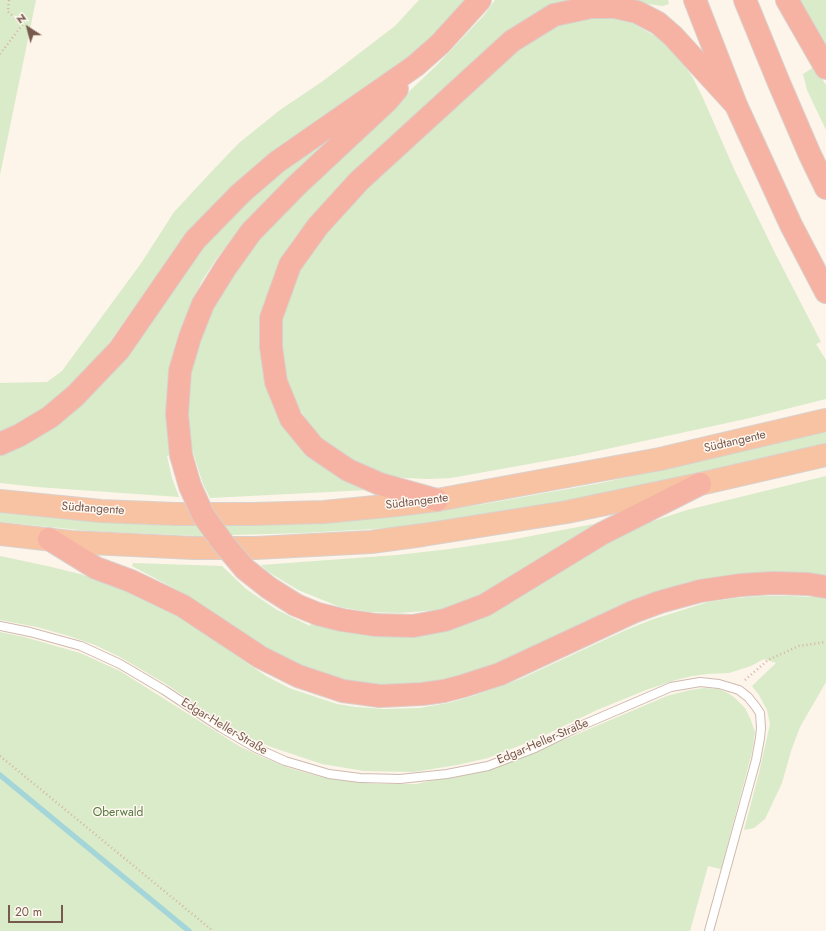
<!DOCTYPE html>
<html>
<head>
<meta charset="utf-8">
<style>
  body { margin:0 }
  #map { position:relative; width:826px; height:931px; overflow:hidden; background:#fdf4ea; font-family:Jost,sans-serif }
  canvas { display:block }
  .north { position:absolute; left:8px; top:8px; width:40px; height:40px; -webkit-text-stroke:3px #fff8f1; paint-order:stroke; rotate:324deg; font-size:11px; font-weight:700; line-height:16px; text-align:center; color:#78594d }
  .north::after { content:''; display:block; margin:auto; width:14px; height:18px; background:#78594d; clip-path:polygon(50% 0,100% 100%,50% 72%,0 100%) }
  .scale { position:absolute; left:8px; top:905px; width:55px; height:18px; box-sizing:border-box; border:2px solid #78594d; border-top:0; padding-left:5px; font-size:12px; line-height:14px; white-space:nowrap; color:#78594d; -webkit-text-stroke:3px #fff8f1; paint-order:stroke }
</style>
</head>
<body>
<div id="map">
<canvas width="826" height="931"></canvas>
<div class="north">N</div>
<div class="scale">20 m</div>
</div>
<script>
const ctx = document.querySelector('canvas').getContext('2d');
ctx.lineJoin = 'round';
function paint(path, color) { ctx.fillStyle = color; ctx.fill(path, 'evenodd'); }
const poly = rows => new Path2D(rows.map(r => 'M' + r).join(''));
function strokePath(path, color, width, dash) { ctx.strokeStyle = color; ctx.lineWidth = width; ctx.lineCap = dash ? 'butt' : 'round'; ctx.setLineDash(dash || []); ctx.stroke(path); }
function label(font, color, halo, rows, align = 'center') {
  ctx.font = font + ' Jost,sans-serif'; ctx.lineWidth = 3; ctx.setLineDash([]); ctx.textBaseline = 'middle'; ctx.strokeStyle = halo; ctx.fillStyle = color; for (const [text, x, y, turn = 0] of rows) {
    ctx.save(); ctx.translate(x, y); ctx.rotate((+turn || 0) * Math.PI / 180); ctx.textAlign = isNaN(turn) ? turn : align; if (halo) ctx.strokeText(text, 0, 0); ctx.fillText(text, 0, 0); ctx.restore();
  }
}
paint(poly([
  [0,0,36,0,0,175],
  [419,0,468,0,437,34,411,56,243,177,221,197,184,237,102,353,77,381,46,407,0,433,0,383,47,382,62,371,142,262,174,212,214,169,239,143,280,110,323,81,395,26],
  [495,0,576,0,566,2,296,245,268,380,368,490,210,498,203,484,192,449,189,449,186,413,187,380,207,314,261,232,437,65,485,14],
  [621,0,668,0,669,4,662,6],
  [796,0,826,0,826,55],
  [600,16,617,18,634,24,662,40,681,60,693,78,703,98,734,169,776,255,821,342,816,344,826,360,826,399,750,418,579,455,451,478,429,479,405,478,382,475,336,453,313,429,295,403,287,384,281,344,282,325,286,305,301,269,326,230,376,178,521,45,550,27],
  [814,67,826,85,826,130,807,90,803,74],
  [332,136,332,139,240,229,217,258,202,281,188,310,178,335,172,358,168,379,166,405,166,423,170,455,167,456,172,478,179,497,37,487,0,483,0,452,19,443,196,252,269,180],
  [826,432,826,443,732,466,524,510,407,527,304,533,196,536,90,531,0,522,0,513,98,522,188,526,278,525,326,523,420,513,484,504,601,483],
  [826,476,826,577,800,572,761,572,724,577,475,672,438,681,407,686,387,687,347,682,286,661,177,590,132,566,133,563,222,566,246,589,277,610,310,626,312,621,468,623,485,617,510,603,564,567,635,527,687,510],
  [599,523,512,582,456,606,437,610,400,613,369,612,340,607,298,590,267,571,261,565,397,555,450,549,510,540],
  [0,556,47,566,80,574,113,585,160,606,186,621,266,676,289,688,337,704,356,707,384,709,419,708,448,703,473,696,520,679,626,630,651,620,708,602,736,598,761,596,788,596,817,597,826,599,826,682,800,727,791,751,782,783,765,819,754,828,744,830,759,773,770,724,767,710,759,695,752,686,776,663,764,659,751,666,729,673,707,674,692,676,676,680,646,690,597,710,539,738,488,758,457,765,414,772,364,771,322,764,271,747,245,736,225,724,166,684,120,657,95,645,69,636,37,627,0,620],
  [0,632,24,637,80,653,120,671,239,746,262,757,289,768,317,776,353,782,379,784,416,784,481,770,521,758,667,696,690,690,704,688,718,689,728,693,735,698,745,708,750,718,755,732,752,752,721,869,708,866,690,931,0,931]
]), '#d9ebc8');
strokePath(poly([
  [0,775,189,931]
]), '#a4d5d9', 5.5);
const service = poly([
  [0,626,30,632,81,646,120,664,164,690,220,727,256,748,285,761,329,774,360,778,400,779,447,774,488,766,535,748,578,727,671,687,700,682,719,684,739,690,748,697,756,707,760,713,761,728,760,738,756,760,709,931]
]);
const trunk = poly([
  [0,501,101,511,176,514,253,514,324,512,396,505,437,500,660,459,826,420],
  [0,534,71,542,193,548,256,548,371,542,423,535,567,512,700,484,826,455]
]);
const motorway = poly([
  [695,0,736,105,791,225,826,292],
  [745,0,779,83,810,155,826,188],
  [787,0,826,68],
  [0,444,20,435,50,417,75,396,119,350,195,240,241,193,277,162,415,66,440,44,480,0],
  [181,455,177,414,180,371,190,337,203,304,226,267,251,232,296,186,387,101,397,89],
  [437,500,380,484,348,470,314,447,291,419,276,382,271,347,271,318,290,265,318,226,359,181,512,41,554,15,591,7,615,7,637,12,658,23,673,36,736,105],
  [49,539,96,568,131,581,183,606,260,657,298,676,343,691,380,696,422,694,444,691,463,686,500,674,633,612,660,602,700,591,741,585,773,583,808,584,826,587],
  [296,605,318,614,342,620,376,625,413,626,445,620,485,605,601,534,700,484]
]);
strokePath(service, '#cfbbaf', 10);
strokePath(trunk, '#d9d1cd', 24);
strokePath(motorway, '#d9d1cd', 24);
strokePath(poly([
  [0,54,23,24,8,12,9,0],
  [745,680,768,660,799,646,826,642],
  [0,756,213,931]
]), '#d8b4a4', 2.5, [1, 3]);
strokePath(service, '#fff', 8);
strokePath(trunk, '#f8c3a3', 22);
strokePath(motorway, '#f6b2a2', 22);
const motorwayBridge = poly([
  [181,455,190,486,203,515,223,543,245,569,269,588,296,605]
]);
strokePath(motorwayBridge, '#d9d1cd', 24, []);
strokePath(motorwayBridge, '#f6b2a2', 22);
label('12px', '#78594d', '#fff8f1', [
  ["Südtangente",735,442,-13],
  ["Südtangente",417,502,-7],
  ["Südtangente",93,509,4],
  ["Edgar-Heller-Straße",224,727,31],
  ["Edgar-Heller-Straße",543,742,-23]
]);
label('12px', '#557841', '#fff8f1', [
  ["Oberwald",118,813]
]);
</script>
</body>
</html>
